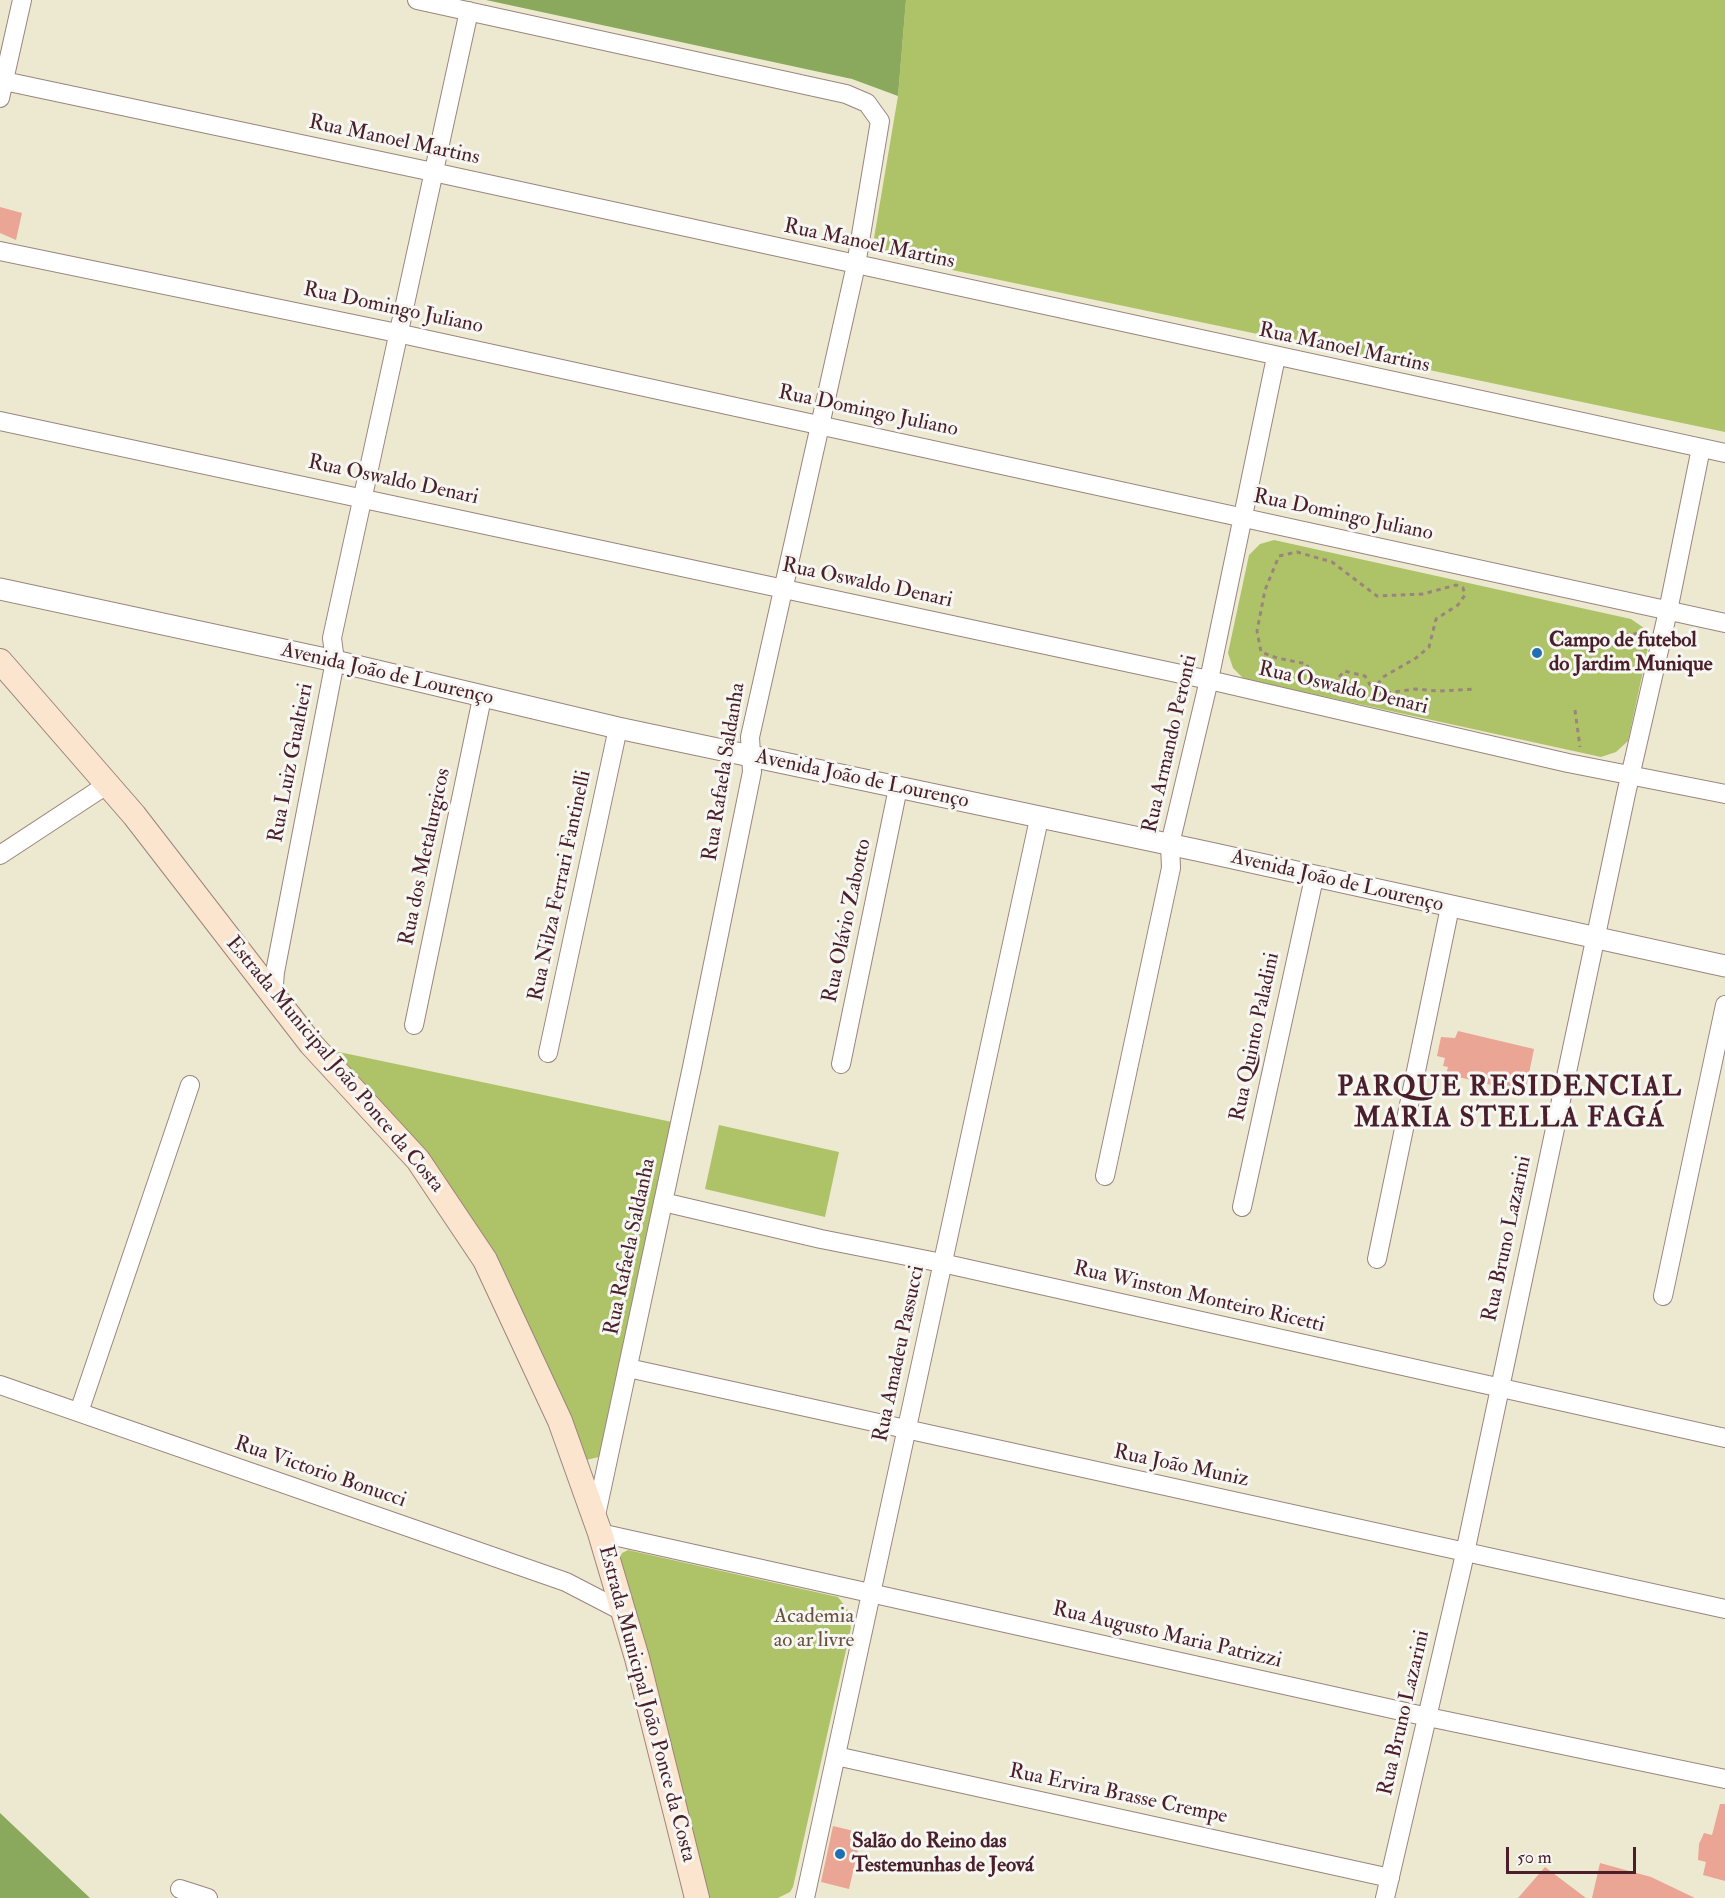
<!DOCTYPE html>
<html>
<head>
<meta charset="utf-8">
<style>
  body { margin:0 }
  #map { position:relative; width:1725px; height:1898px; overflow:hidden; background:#ede9d1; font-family:"IM FELL Double Pica",serif }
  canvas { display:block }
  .scale { position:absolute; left:1506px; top:1847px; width:130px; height:27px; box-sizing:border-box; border:3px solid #4a1f2b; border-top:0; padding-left:8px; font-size:18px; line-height:21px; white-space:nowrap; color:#4a1f2b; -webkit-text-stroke:4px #f6f6f2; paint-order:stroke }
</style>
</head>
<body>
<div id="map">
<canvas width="1725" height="1898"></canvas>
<div class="scale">50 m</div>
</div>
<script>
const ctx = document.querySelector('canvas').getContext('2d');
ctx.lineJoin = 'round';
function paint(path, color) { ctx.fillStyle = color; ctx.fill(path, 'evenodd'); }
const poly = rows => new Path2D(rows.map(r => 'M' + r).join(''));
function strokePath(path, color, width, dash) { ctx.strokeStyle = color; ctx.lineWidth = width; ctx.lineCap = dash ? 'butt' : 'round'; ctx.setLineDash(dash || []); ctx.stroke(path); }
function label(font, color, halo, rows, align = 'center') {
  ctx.font = font + ' "IM FELL Double Pica",serif'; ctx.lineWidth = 6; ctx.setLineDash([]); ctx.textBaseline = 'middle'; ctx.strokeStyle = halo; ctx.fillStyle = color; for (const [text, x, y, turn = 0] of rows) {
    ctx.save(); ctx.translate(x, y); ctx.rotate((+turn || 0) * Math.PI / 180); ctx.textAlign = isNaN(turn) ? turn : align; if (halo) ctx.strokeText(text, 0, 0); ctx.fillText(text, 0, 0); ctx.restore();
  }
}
paint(poly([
  [906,0,1725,0,1725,432,890,257,874,238,898,96],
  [1274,540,1631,619,1644,628,1649,643,1628,741,1616,752,1601,757,1244,679,1233,668,1228,653,1249,555,1260,544],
  [320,1048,672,1122,599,1457,586,1460,520,1317],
  [719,1125,839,1152,825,1217,705,1189],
  [628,1550,838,1597,848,1610,851,1628,793,1887,790,1892,778,1898,707,1898,619,1560,622,1553]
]), '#aec368');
paint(poly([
  [486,0,906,0,898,96,852,79],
  [0,1813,90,1898,0,1898]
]), '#8aa95c');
paint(poly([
  [0,207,22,213,16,240,0,233],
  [1458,1031,1534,1049,1525,1093,1446,1074,1448,1067,1443,1066,1445,1058,1437,1056,1441,1037,1455,1038],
  [1720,1804,1725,1804,1725,1881,1703,1875,1706,1862,1698,1860,1699,1844,1704,1833,1712,1835],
  [833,1826,862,1833,849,1889,821,1882],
  [1600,1863,1651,1877,1695,1898,1592,1898],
  [1545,1867,1586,1898,1518,1898]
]), '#eaa594');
const minor = poly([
  [417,0,846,94,867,103,880,121,856,265,750,737,752,772,692,1067,595,1520],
  [4,81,433,172,1725,453],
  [0,98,22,0],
  [0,251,397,333,1725,623],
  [0,421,1209,680,1568,763,1725,794],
  [0,855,108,784],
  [273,996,275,972,335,661,332,638,335,624,469,11],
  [414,1025,482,698],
  [548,1053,618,728],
  [841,1064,898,788],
  [1105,1176,1171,868,1170,844,1209,680,1276,357],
  [663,1202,821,1239,942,1263,1725,1438],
  [1242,1207,1314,878],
  [1377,1259,1450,907],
  [1663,1296,1725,1005],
  [628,1368,1725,1609],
  [0,1385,566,1582,622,1611],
  [79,1412,190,1085],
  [600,1533,1428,1717,1725,1779],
  [836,1756,1390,1878],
  [180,1889,208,1898],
  [805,1898,1039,819],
  [1385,1898,1462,1567,1626,794,1668,611,1701,448]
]);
const tertiary = poly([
  [0,589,335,661,618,728,1201,851,1725,966]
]);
const secondary = poly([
  [0,661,134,815,311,1044,418,1160,485,1260,560,1421,600,1533,637,1658,697,1898]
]);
strokePath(minor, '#9c847e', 20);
strokePath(tertiary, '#9c847e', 23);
strokePath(secondary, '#9c847e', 26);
strokePath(poly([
  [1592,649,1614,636,1644,633],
  [1311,687,1307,664,1277,658,1261,652,1257,631,1265,590,1279,556,1297,552,1332,562,1377,596,1423,594,1456,585,1463,588,1465,595,1458,605,1436,619,1429,647,1416,658,1383,677,1373,690,1378,694,1416,689,1438,691,1475,689],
  [1328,691,1344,671,1365,676,1373,690],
  [1575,710,1580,747]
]), '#9c847e', 3, [4.5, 4.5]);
strokePath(minor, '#fff', 18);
strokePath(tertiary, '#fff', 21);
strokePath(secondary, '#fce5cf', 24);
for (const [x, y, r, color] of [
  [1537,653,6,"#1f6fb2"],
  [840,1854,6,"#1f6fb2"]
]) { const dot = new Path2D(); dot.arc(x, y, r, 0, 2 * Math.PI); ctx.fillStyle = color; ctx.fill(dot); strokePath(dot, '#f6f6f2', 2); }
label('21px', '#4a1f2b', '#f6f6f2', [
  ["Rua Manoel Martins",394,141,12],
  ["Rua Manoel Martins",869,245,12],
  ["Rua Domingo Juliano",393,309,12],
  ["Rua Manoel Martins",1344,349,12],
  ["Rua Domingo Juliano",868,412,12],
  ["Rua Oswaldo Denari",393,481,12],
  ["Rua Domingo Juliano",1343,516,12],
  ["Rua Oswaldo Denari",867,584,12],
  ["Avenida João de Lourenço",387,675,13],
  ["Rua Oswaldo Denari",1343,689,13],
  ["Rua Armando Peronti",1171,744,-77],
  ["Rua Luiz Gualtieri",292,763,-79],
  ["Rua Rafaela Saldanha",725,772,-81],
  ["Avenida João de Lourenço",862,780,12],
  ["Rua dos Metalurgicos",426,857,-78],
  ["Avenida João de Lourenço",1337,882,13],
  ["Rua Nilza Ferrari Fantinelli",561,886,-78],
  ["Rua Olávio Zabotto",848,921,-78],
  ["Rua Quinto Paladini",1256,1037,-78],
  ["Estrada Municipal João Ponce da Costa",334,1065,50],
  ["Rua Bruno Lazarini",1508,1239,-78],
  ["Rua Rafaela Saldanha",631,1247,-78],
  ["Rua Winston Monteiro Ricetti",1199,1298,13],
  ["Rua Amadeu Passucci",900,1354,-78],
  ["Rua João Muniz",1181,1467,12],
  ["Rua Victorio Bonucci",320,1473,19],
  ["Rua Augusto Maria Patrizzi",1167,1636,13],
  ["Estrada Municipal João Ponce da Costa",646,1704,75],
  ["Rua Bruno Lazarini",1405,1713,-77],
  ["Rua Ervira Brasse Crempe",1118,1795,12]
]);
label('bold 21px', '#4a1f2b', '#f6f6f2', [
  ["Campo de futebol",1549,641],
  ["do Jardim Munique",1549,665],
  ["Salão do Reino das",852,1842],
  ["Testemunhas de Jeová",852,1866]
], 'left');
label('21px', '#68503d', '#f6f6f2', [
  ["Academia",814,1617],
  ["ao ar livre",814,1641]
]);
ctx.letterSpacing = '1.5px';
label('bold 27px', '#4a1f2b', '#f6f6f2', [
  ["PARQUE RESIDENCIAL",1510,1089],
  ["MARIA STELLA FAGÁ",1510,1120]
]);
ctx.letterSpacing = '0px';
</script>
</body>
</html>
